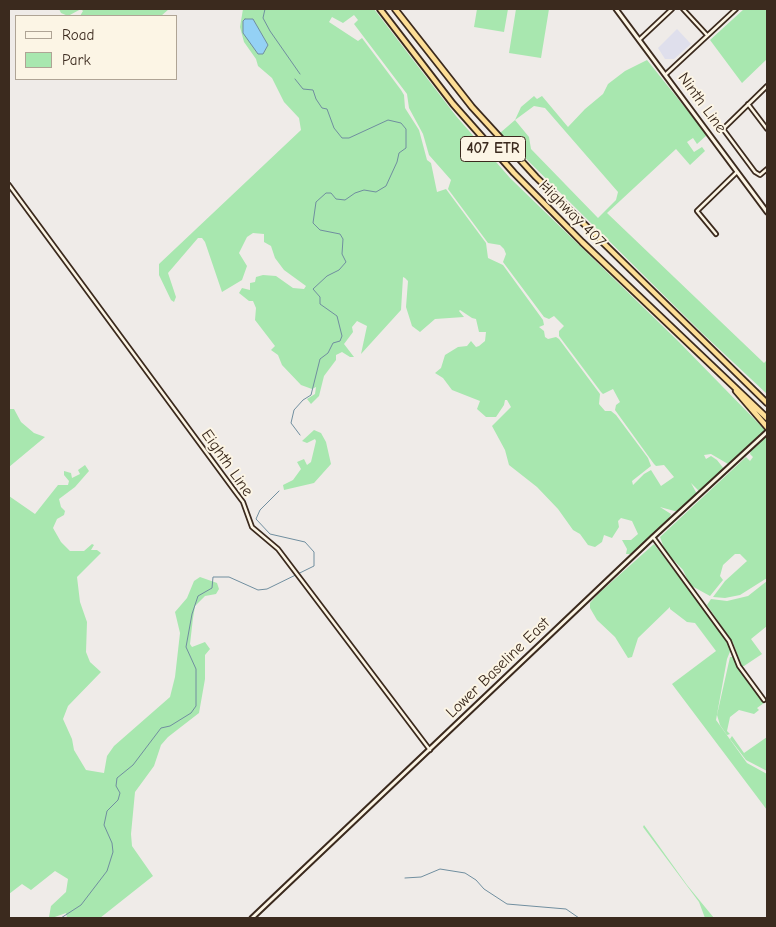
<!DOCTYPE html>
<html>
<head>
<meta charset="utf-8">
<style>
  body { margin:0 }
  #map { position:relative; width:776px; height:927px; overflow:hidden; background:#efebe8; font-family:"Comic Neue",sans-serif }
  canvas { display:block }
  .frame { position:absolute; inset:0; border:10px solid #3b2a1e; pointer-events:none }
  .legend { position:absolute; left:15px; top:15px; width:162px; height:65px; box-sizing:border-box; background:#fcf5e5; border:1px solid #afa495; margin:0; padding:6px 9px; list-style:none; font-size:15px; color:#3b2a1e }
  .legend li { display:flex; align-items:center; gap:10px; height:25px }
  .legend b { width:25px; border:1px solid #afa495 }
</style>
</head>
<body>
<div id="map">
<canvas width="776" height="927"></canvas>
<div class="frame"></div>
<ul class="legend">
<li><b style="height:6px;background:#fcf5e5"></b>Road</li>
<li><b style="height:14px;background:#a8e7af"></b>Park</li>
</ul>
</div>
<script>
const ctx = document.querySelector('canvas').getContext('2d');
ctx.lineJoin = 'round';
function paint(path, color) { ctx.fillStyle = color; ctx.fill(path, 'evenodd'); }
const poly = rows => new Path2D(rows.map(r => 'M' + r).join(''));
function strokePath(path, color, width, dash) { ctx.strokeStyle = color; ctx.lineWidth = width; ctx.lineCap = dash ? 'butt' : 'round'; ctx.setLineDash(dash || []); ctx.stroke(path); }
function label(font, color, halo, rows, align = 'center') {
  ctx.font = font + ' "Comic Neue",sans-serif'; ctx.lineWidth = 4; ctx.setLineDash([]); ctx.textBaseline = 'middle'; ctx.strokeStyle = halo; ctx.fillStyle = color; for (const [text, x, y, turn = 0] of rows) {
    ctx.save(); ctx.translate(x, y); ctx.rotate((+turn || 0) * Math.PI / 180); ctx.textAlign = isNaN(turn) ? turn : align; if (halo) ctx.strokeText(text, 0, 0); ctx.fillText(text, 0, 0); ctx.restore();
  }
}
paint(poly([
  [677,29,691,44,674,59,665,59,658,48]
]), '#dfdfec');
paint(poly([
  [59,9,169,9,161,16,80,16,83,11,81,9,68,16,61,13],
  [243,9,374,9,456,116,510,178,679,342,765,430,728,464,711,454,704,455,706,459,711,456,717,460,724,469,700,492,691,483,697,494,678,512,660,507,671,514,668,521,657,529,648,541,631,554,626,554,627,549,622,540,631,540,638,534,632,521,621,518,618,521,619,527,612,538,604,535,602,542,595,547,588,545,580,534,573,530,558,509,537,487,509,465,505,450,492,426,511,407,507,400,505,400,504,405,496,417,486,417,477,409,480,401,452,390,443,378,435,373,441,368,445,355,458,347,467,346,471,341,476,347,479,346,485,341,486,332,479,332,476,319,472,318,460,310,459,311,464,317,435,319,420,332,412,326,406,307,408,281,405,278,403,277,401,310,361,354,367,326,357,321,352,327,353,332,344,344,354,357,350,357,342,352,336,355,336,360,324,376,319,396,311,404,307,399,315,394,316,387,312,389,301,385,282,365,278,355,271,350,275,346,255,320,256,308,253,301,249,301,239,293,242,288,250,290,250,283,255,282,256,277,263,275,276,276,293,288,304,289,306,286,284,270,275,258,271,246,264,242,264,234,253,233,247,237,239,253,247,266,242,280,222,292,205,242,202,238,198,238,168,273,176,297,174,302,171,300,159,275,159,264,301,130,299,118,284,102,272,78,258,66,256,59,244,42,240,27],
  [354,15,358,20,354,24,407,94,409,108,423,134,429,155,451,180,448,189,488,243,500,245,504,249,506,254,503,262,544,317,549,319,554,316,564,326,559,331,559,336,601,392,603,394,613,389,620,402,616,405,615,410,654,464,656,466,664,465,674,477,661,486,651,470,644,474,633,485,632,481,651,466,648,458,616,415,611,411,605,411,599,404,600,394,559,339,556,337,548,339,545,337,544,331,539,327,544,325,543,320,503,265,488,258,486,243,446,189,437,192,431,163,427,160,419,130,405,108,404,95,401,90,362,38,358,41,329,22,332,17,343,23],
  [477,9,508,9,504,32,474,27],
  [516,9,549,9,541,58,509,53],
  [744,9,767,9,767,59,742,83,710,40],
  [647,60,707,135,697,144,693,138,687,142,694,152,702,147,705,151,690,165,676,149,607,213,764,363,767,360,767,394,702,333,500,133,515,120,521,107,534,96,537,99,542,96,568,127,585,109,603,94,608,84,625,71],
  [534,106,545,108,618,192,616,200,598,218,531,149,529,137,515,120],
  [9,409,14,409,21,422,34,433,45,437,9,467],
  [314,430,321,433,326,442,331,464,314,483,284,490,283,485,293,480,301,469,297,462,304,459,307,465,311,462,316,441,315,439,307,443,302,441],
  [767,436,767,578,740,595,725,598,713,597,725,581,747,561,740,554,735,554,723,565,720,576,723,580,710,596,690,585,683,570,665,551,660,537,746,457,750,461,753,457,750,454,751,450],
  [85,465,89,471,75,487,59,499,61,507,65,511,64,515,57,519,53,528,61,542,70,551,84,551,92,544,94,545,91,550,97,550,101,553,77,577,80,602,87,622,86,652,90,662,101,672,68,706,63,719,72,739,74,750,86,770,104,773,107,756,114,746,170,697,175,677,180,633,175,612,187,598,194,581,200,577,217,583,219,589,216,594,205,596,195,606,193,618,190,644,192,647,205,642,210,649,205,655,205,679,199,713,168,737,161,745,154,766,135,792,131,834,132,846,153,876,100,918,67,918,66,913,52,918,49,917,51,906,66,892,68,879,55,871,31,890,22,884,9,894,9,496,35,514,58,485,68,485,69,481,64,475,64,471,71,473,72,478,80,474,78,470],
  [654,544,730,644,731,649,727,659,716,720,747,763,767,774,767,810,672,684,716,651,695,623,687,622,670,609,670,607,638,638,632,657,628,658,615,637,597,620,590,608,590,603,598,594],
  [767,581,767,626,751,639,762,654,744,666,742,666,733,643,707,605,711,599,727,601,748,596],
  [730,657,734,657,740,671,764,703,757,708,759,710,754,714,739,710,730,717,727,731,730,734,727,735,720,725,717,715],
  [732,736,744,753,767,737,767,771,746,760,730,739],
  [644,825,687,885,714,918,705,918,699,902,643,827]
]), '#a8e7af');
const water = poly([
  [245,19,253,19,268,45,263,54,258,54,243,33,243,21,245,19]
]);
paint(water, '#94d1f5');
strokePath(water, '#708e9f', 1);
strokePath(poly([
  [265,9,263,18,270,31,300,74],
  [295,79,303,89,313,90,316,99,322,108,327,109,334,128,342,138,349,138,388,120,401,123,406,129,406,148,399,153,397,162,386,186,376,192,364,190,355,193,345,200,336,199,331,193,326,193,316,202,313,223,320,230,340,234,343,239,342,254,346,262,339,270,327,276,313,289,320,297,320,304,337,316,342,336,340,341,333,343,328,353,320,359,311,395,303,400,294,410,291,423,300,435],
  [405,878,421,877,440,869,465,873,476,880,484,889,507,904,566,909,579,918],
  [61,918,81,905,107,871,113,852,112,843,104,825,107,811,118,800,120,793,116,786,117,778,133,765,161,728,170,726,191,713,196,706,196,669,186,647,192,614,198,596,212,588,213,577,229,577,258,590,267,589,314,566,314,552,305,542,270,534,256,519,260,510,279,491]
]), '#708e9f', 1);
const minor = poly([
  [683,9,707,35],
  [639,40,672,9],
  [767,86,723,129,755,172,760,175,767,169],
  [748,104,767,129],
  [716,234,697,211,737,172],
  [653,537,729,641,739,666,764,700]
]);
const tertiary = poly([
  [665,75,736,9],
  [9,185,234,490,243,502,252,527,278,549,430,750]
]);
const secondary = poly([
  [616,9,767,212],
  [252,918,652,538,767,432]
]);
const motorway = poly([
  [380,9,453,104,514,173,582,242,767,418],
  [395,9,472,107,536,177,767,403],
  [736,391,767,427]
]);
strokePath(minor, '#3b2a1e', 6);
strokePath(tertiary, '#3b2a1e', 6);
strokePath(secondary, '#3b2a1e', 7);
strokePath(motorway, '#3b2a1e', 8);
strokePath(minor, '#fcf5e5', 2.5);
strokePath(tertiary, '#fcf5e5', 2.5);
strokePath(secondary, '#fcf5e5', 3);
strokePath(motorway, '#fdde96', 4.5);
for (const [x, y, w] of [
  [493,149,65]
]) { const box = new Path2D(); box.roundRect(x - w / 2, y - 12.5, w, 25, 4); ctx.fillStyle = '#fcf5e5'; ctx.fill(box); strokePath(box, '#3b2a1e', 1); }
label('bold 15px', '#3b2a1e', null, [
  ["407 ETR",493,149]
]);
label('16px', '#3b2a1e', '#fcf5e5', [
  ["Ninth Line",702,103,54],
  ["Highway 407",572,214,45],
  ["Eighth Line",227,463,55],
  ["Lower Baseline East",498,668,-44]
]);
</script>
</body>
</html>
